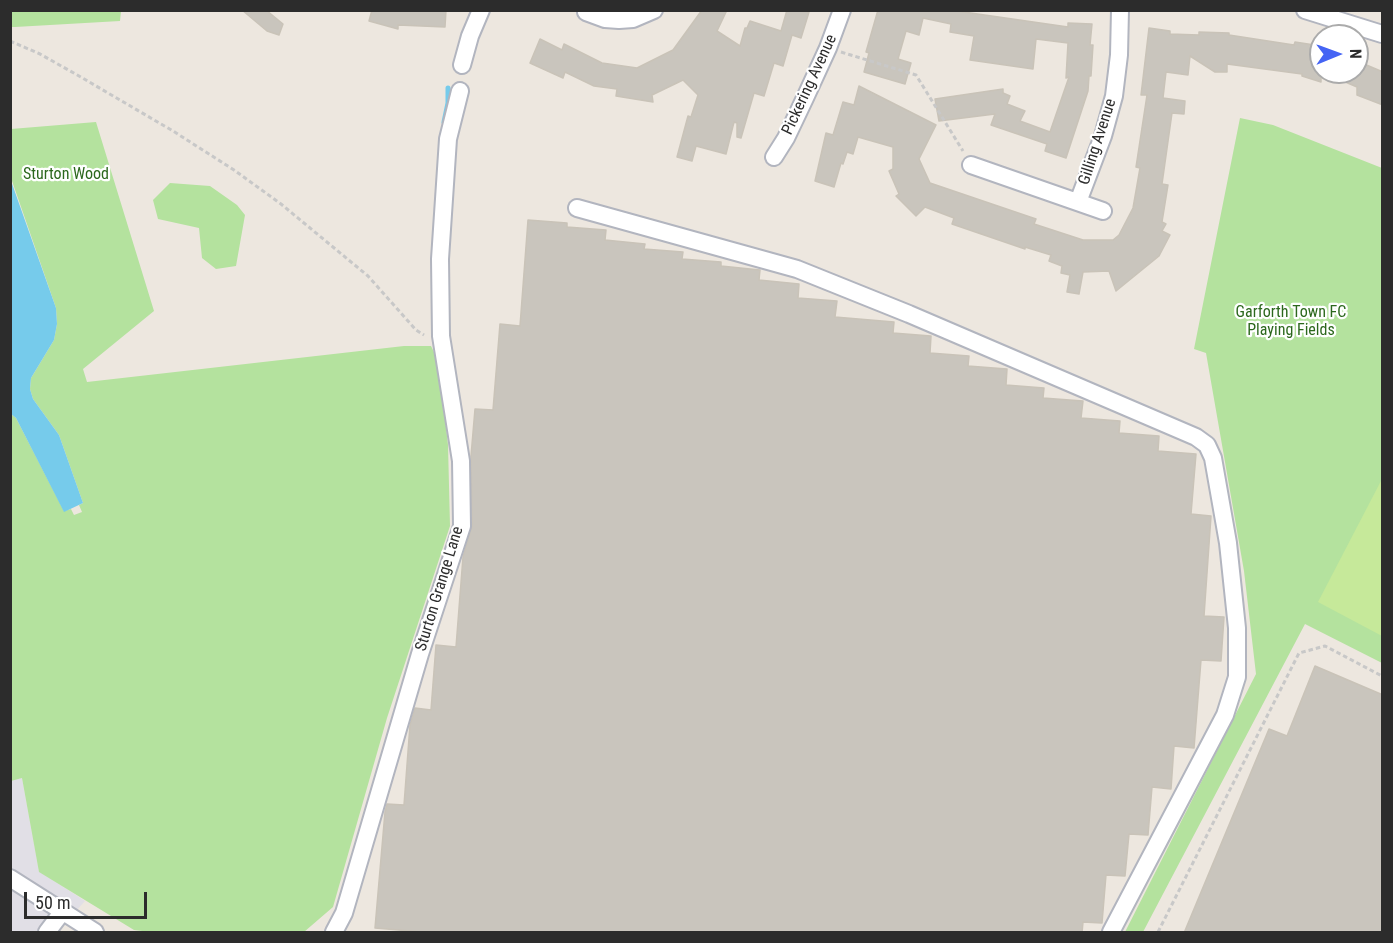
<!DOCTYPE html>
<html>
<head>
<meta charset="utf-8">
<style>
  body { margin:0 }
  #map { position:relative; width:1393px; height:943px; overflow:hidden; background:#ede7df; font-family:"Roboto Condensed",sans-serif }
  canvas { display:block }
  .frame { position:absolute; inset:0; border:12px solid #2c2c2c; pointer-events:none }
  .north { position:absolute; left:1309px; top:24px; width:60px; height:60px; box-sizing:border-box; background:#fff; border:2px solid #ababab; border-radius:50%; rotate:89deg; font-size:16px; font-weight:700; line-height:24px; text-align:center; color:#2c2c2c }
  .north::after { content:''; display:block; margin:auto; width:21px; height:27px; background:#4564f4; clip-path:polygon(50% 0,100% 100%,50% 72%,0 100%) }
  .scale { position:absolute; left:24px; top:892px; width:123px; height:27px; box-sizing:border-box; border:3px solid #2c2c2c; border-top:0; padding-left:8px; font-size:18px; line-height:21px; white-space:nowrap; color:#2c2c2c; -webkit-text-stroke:4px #fff; paint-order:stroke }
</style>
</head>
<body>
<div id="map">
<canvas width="1393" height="943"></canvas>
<div class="frame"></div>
<div class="north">N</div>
<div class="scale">50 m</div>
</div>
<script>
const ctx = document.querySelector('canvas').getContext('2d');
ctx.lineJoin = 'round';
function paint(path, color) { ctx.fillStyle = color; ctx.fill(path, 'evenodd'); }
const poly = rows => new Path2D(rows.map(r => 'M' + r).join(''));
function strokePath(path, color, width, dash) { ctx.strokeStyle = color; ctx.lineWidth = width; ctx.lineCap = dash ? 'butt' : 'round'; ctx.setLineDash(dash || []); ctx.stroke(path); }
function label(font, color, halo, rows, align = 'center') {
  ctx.font = font + ' "Roboto Condensed",sans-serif'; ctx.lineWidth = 4.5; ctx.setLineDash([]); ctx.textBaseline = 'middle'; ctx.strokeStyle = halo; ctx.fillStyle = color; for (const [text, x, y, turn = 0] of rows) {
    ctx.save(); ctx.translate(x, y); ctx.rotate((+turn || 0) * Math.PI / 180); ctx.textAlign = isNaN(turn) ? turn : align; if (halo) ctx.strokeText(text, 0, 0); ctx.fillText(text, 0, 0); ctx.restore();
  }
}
paint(poly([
  [22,778,39,871,85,901,57,932,11,932,11,781]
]), '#e1dfe6');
paint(poly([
  [11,10,121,11,120,21,15,27,11,27],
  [1240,118,1273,125,1382,168,1382,663,1305,624,1143,932,1125,932,1256,674,1244,571,1206,353,1194,349],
  [96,122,154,311,83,369,87,382,404,346,431,346,439,362,448,445,450,526,387,718,333,907,304,932,151,932,134,930,39,872,22,778,11,781,11,414,16,418,64,511,71,509,74,515,82,512,79,505,83,503,59,435,33,399,30,389,31,378,54,340,57,324,56,308,11,178,11,129],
  [170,183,210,186,237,205,245,215,236,266,216,269,202,258,199,228,158,219,153,200]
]), '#b4e29e');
paint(poly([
  [1382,479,1382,636,1318,602]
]), '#c6e99a');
paint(poly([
  [10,178,56,308,57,324,54,340,31,378,30,389,33,399,59,435,83,503,64,512,16,418,11,414]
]), '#76cbeb');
strokePath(poly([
  [444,122,448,103,448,88]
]), '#76cbeb', 5);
const building = poly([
  [242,10,266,10,283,24,279,35,267,31,242,10],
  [372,10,446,10,445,27,398,25,398,29,369,21,372,10],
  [702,10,727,10,717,31,740,46,745,28,747,28,750,21,781,31,787,10,809,12,801,38,792,35,783,66,774,63,764,96,754,93,741,138,737,137,737,123,734,122,726,154,696,146,692,161,677,157,688,116,691,117,698,95,683,80,652,95,653,102,616,96,617,89,594,86,565,72,563,78,530,63,540,39,562,50,564,44,602,63,637,68,673,50,702,10],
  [878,10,950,10,1068,27,1068,23,1092,24,1090,45,1093,45,1091,76,1089,76,1088,91,1066,158,1045,151,1047,144,991,125,995,114,939,121,935,99,1003,89,1003,93,1010,96,1007,104,1025,111,1020,121,1050,132,1069,77,1066,78,1068,43,1036,39,1033,69,970,60,974,36,950,32,951,24,923,18,919,35,906,31,898,59,911,63,905,84,864,72,869,53,866,52,878,10],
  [1149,28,1170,31,1170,34,1199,35,1199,32,1229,33,1229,35,1294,45,1295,42,1321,46,1321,82,1302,76,1302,74,1227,64,1227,72,1215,72,1190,56,1188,75,1166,72,1163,98,1185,101,1184,114,1172,113,1162,184,1168,185,1162,222,1166,224,1162,231,1170,235,1159,256,1116,291,1109,271,1083,272,1079,294,1067,292,1070,275,1061,273,1062,266,1049,261,1051,255,1025,247,1025,249,952,224,954,218,925,207,916,216,896,196,899,194,889,171,893,169,893,147,858,137,853,154,847,152,843,164,841,163,834,187,815,181,826,133,833,135,843,102,854,105,859,86,936,125,919,159,930,183,1036,219,1034,224,1083,240,1113,240,1119,235,1133,208,1140,168,1136,167,1147,95,1141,95,1149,28],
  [1357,61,1383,72,1383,105,1357,95,1357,87,1322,72,1357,72,1357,61],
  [528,220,567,223,567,227,606,230,605,240,645,244,644,249,683,252,682,259,721,262,721,266,760,270,759,280,799,284,798,298,837,301,835,317,894,322,893,333,931,336,930,353,969,356,968,366,1007,369,1006,385,1044,388,1043,398,1083,401,1081,418,1120,421,1119,433,1159,436,1158,451,1196,454,1191,514,1211,516,1204,616,1224,617,1221,661,1201,660,1194,748,1174,746,1171,789,1152,787,1148,835,1129,834,1125,876,1106,875,1102,923,1083,922,1082,933,433,933,375,928,385,812,387,804,404,805,410,725,415,708,431,710,436,645,456,647,463,557,472,526,471,456,475,409,493,410,500,324,520,326,528,220],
  [1315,666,1383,695,1383,933,1184,933,1269,729,1287,736,1315,666]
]);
paint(building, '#c9c5bd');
strokePath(building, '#c9c3b8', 1.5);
const minor = poly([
  [1305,10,1382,34],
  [586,12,605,19,619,20,633,19,654,10],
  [462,65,470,36,481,10],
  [774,157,786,138,805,98,828,48,842,10],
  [971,165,1103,211],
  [1078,202,1103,136,1114,96,1119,55,1120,10],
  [577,208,797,269,909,314,1196,437,1207,445,1213,458,1228,543,1237,628,1237,677,1225,715,1111,932],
  [10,878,95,932],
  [47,932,63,911],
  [334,932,344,913,420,654,462,526,461,461,441,336,440,259,448,139,460,91]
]);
strokePath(minor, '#b2b5bf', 20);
strokePath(poly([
  [10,41,40,54,79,76,173,131,234,170,281,204,368,276,416,330,424,335],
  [841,52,916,75,963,151],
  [1158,932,1299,653,1325,646,1382,676]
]), '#c8c8c8', 3, [4.5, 3]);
strokePath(minor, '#fff', 16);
label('16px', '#2c2c2c', '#fff', [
  ["Pickering Avenue",810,85,-65],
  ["Gilling Avenue",1098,142,-72],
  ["Sturton Grange Lane",440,589,-73]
]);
label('16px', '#2c681d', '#fff', [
  ["Sturton Wood",66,175],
  ["Garforth Town FC",1291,313],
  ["Playing Fields",1291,331]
]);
</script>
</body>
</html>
